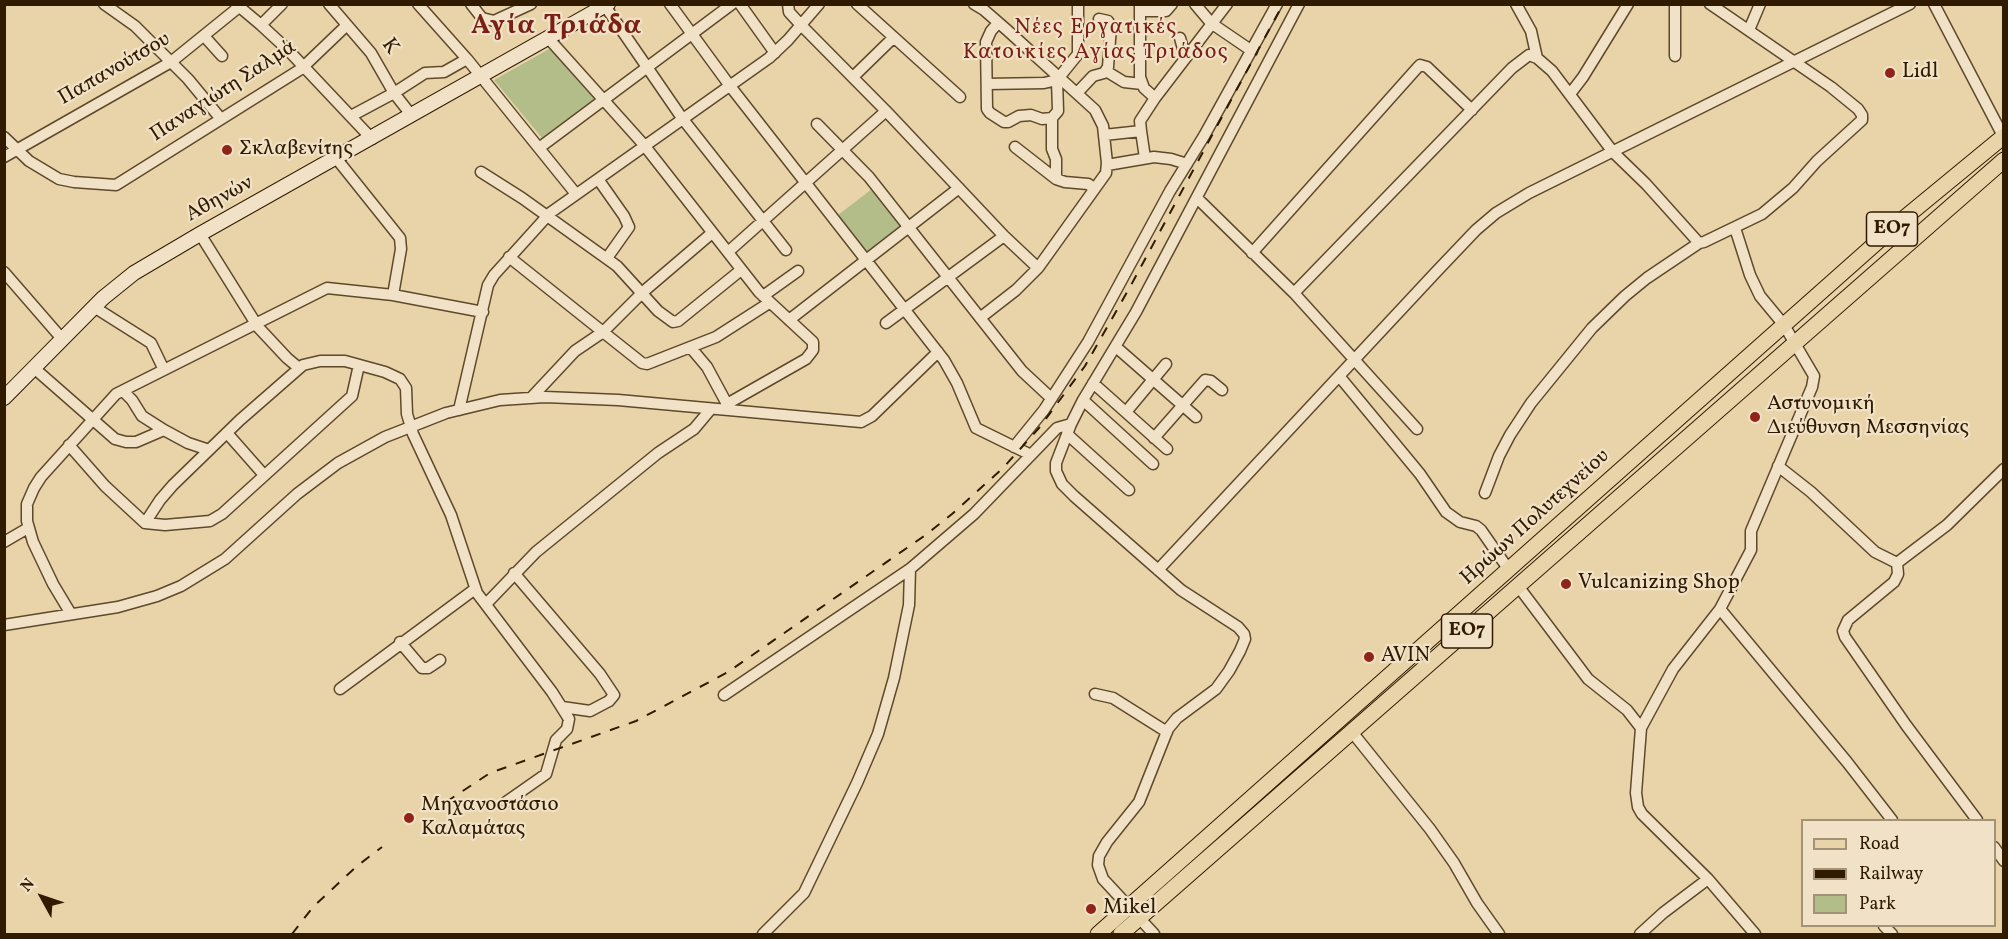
<!DOCTYPE html>
<html>
<head>
<meta charset="utf-8">
<style>
  body { margin:0 }
  #map { position:relative; width:2008px; height:939px; overflow:hidden; background:#e9d3a9; font-family:Vollkorn,serif }
  canvas { display:block }
  .frame { position:absolute; inset:0; border:6px solid #301b00; pointer-events:none }
  .legend { position:absolute; left:1801px; top:819px; width:195px; height:108px; box-sizing:border-box; background:#f1e2c7; border:2px solid #a49277; margin:0; padding:8px 10px; list-style:none; font-size:18px; color:#301b00 }
  .legend li { display:flex; align-items:center; gap:12px; height:30px }
  .legend b { width:30px; border:2px solid #a49277 }
  .north { position:absolute; left:12px; top:867px; width:60px; height:60px; -webkit-text-stroke:4px #f1e2c7; paint-order:stroke; rotate:310deg; font-size:16px; font-weight:700; line-height:24px; text-align:center; color:#301b00 }
  .north::after { content:''; display:block; margin:auto; width:21px; height:27px; background:#301b00; clip-path:polygon(50% 0,100% 100%,50% 72%,0 100%) }
</style>
</head>
<body>
<div id="map">
<canvas width="2008" height="939"></canvas>
<div class="frame"></div>
<ul class="legend">
<li><b style="height:8px;background:#e9d3a9"></b>Road</li>
<li><b style="height:8px;background:#301b00"></b>Railway</li>
<li><b style="height:16px;background:#b3bd8a"></b>Park</li>
</ul>
<div class="north">N</div>
</div>
<script>
const ctx = document.querySelector('canvas').getContext('2d');
ctx.lineJoin = 'round';
function paint(path, color) { ctx.fillStyle = color; ctx.fill(path, 'evenodd'); }
const poly = rows => new Path2D(rows.map(r => 'M' + r).join(''));
function strokePath(path, color, width, dash) { ctx.strokeStyle = color; ctx.lineWidth = width; ctx.lineCap = dash ? 'butt' : 'round'; ctx.setLineDash(dash || []); ctx.stroke(path); }
function label(font, color, halo, rows, align = 'center') {
  ctx.font = font + ' Vollkorn,serif'; ctx.lineWidth = 4.5; ctx.setLineDash([]); ctx.textBaseline = 'middle'; ctx.strokeStyle = halo; ctx.fillStyle = color; for (const [text, x, y, turn = 0] of rows) {
    ctx.save(); ctx.translate(x, y); ctx.rotate((+turn || 0) * Math.PI / 180); ctx.textAlign = isNaN(turn) ? turn : align; if (halo) ctx.strokeText(text, 0, 0); ctx.fillText(text, 0, 0); ctx.restore();
  }
}
paint(poly([
  [551,48,596,98,542,138,494,80],
  [872,189,901,227,867,253,838,215]
]), '#b3bd8a');
const street = poly([
  [104,4,135,26,188,79,221,119],
  [236,4,261,25,288,50,372,139],
  [329,4,371,53,394,93,412,116],
  [418,4,467,59,576,194],
  [471,4,482,18,494,21,531,4],
  [670,4,730,86,944,360,957,383,976,428,1031,455],
  [740,4,775,53],
  [788,4,789,12,801,25,886,111,1004,236,1038,268],
  [857,4,960,97],
  [974,4,984,10,1007,30,1095,110,1103,126,1107,163,1106,173,1038,268,1016,290,980,318],
  [1140,4,1140,77,1144,88,1155,98],
  [1195,4,1211,23,1252,51],
  [1516,4,1531,31,1537,58],
  [1675,4,1675,56],
  [1934,4,2003,136],
  [605,6,682,118,786,250],
  [1140,11,1166,11,1172,4],
  [998,23,991,31,986,42,987,109,990,113,1004,122,1008,122,1019,116,1031,115,1042,119,1052,118,1058,111,1057,80],
  [261,25,282,4],
  [1749,30,1760,4],
  [204,36,222,56],
  [1180,38,1185,56],
  [549,39,644,145,759,292,813,342,813,350,806,359,727,404],
  [1106,71,1124,82,1142,84],
  [853,77,893,38],
  [987,84,1044,83,1057,80,1078,54,1078,4],
  [1077,93,1093,76,1104,73,1108,67,1111,26,1108,21,1099,19],
  [1570,94,1583,77,1628,4],
  [351,116,394,93,425,73,444,72,467,59],
  [1052,118,1052,149,1056,159,1056,179],
  [817,124,869,177,1022,371,1051,398],
  [1141,131,1140,121,1155,98,1227,4],
  [1104,135,1141,131,1145,158],
  [4,137,29,161,59,179,74,182,116,185,301,69,347,25],
  [1015,147,1056,179,1065,182,1088,184,1094,188],
  [539,148,732,4],
  [4,157,171,62,239,7],
  [336,158,400,238,401,249,393,295],
  [1107,165,1154,157,1171,159,1187,164],
  [481,172,522,198,617,266,658,311,673,322,678,321,741,270],
  [598,179,624,216,629,227,607,258],
  [1197,198,1294,293,1417,429],
  [200,234,258,327,287,358,299,368],
  [728,252,886,111],
  [1252,253,1418,67,1420,65,1427,67,1472,110],
  [509,257,603,332,642,363,647,364,716,337,769,303],
  [4,272,63,340],
  [1294,293,1512,68,1529,55,1537,58,1552,71,1613,152,1646,184,1699,243],
  [763,296,798,271],
  [94,307,151,343,164,370],
  [789,320,959,188],
  [886,323,1004,236],
  [1116,347,1196,417],
  [691,348,707,367,727,404,728,410],
  [34,368,115,439,126,442,136,442,164,430,188,443,209,450],
  [1339,376,1420,474,1446,512,1460,522,1476,526,1481,530,1509,570],
  [1093,383,1167,449],
  [123,391,132,400,142,416,164,430],
  [531,398,575,351,603,332,643,292,712,233],
  [1083,400,1153,464],
  [459,410,488,285,494,275,550,213,769,58,788,40,819,4],
  [1126,412,1166,364],
  [227,433,264,475],
  [1067,434,1129,490],
  [1154,438,1205,380,1211,381,1222,390],
  [69,445,105,486,145,523,165,525,210,521,222,514,352,396,359,365],
  [1014,447,1044,410,1088,342,1170,191,1204,136,1277,4],
  [1778,466,1811,492,1875,552,1897,563,1947,525,2004,469],
  [1485,493,1499,456,1510,435,1531,403,1592,328,1625,296,1647,278,1699,243,1704,242,1762,214,1793,188,1817,161,1862,120,1862,115,1858,109,1831,87,1710,4],
  [145,523,160,500,173,485,240,420,303,365,320,361,345,361,385,372,400,379,406,388,407,414,413,434,451,515,477,593,552,692,569,719,567,729,556,740,546,774,506,802],
  [4,542,28,528],
  [1897,563,1898,574,1894,582,1848,620,1843,631,1845,637,1906,725,1977,820],
  [1158,570,1437,271,1476,230,1496,213,1529,193,1910,4],
  [514,573,600,674,614,695,609,701,590,711,562,707],
  [1518,586,1588,679,1627,710,1641,728,1636,793,1638,807,1642,814,1708,879,1755,934],
  [486,604,536,552,658,453,694,429,710,410],
  [1720,609,1847,762,1892,820],
  [71,614,53,584,33,542,27,521,27,504,34,488,41,477,116,394,327,288,393,295,483,312],
  [4,625,118,607,157,596,181,586,225,559,297,494,338,463,385,437,446,413,500,400,545,397,618,400,861,422,872,416,938,352],
  [400,642,422,668,428,668,440,660],
  [340,689,475,589],
  [1095,694,1113,698,1167,732],
  [724,695,910,569,974,514,1057,428,1071,424],
  [1641,728,1673,669,1720,609,1751,550,1751,531,1812,387,1814,376,1784,325,1760,296,1750,275,1735,228],
  [1352,732,1430,829,1454,863,1477,903,1499,934],
  [1994,847,2004,861],
  [1884,926,1892,934],
  [763,934,804,893,857,783,878,734,894,678,909,605,910,569],
  [1154,934,1103,879,1098,865,1099,856,1107,842,1139,802,1168,729,1177,718,1216,689,1229,671,1240,651,1245,639,1244,634,1238,627,1181,590,1074,496,1062,484,1056,471,1056,463,1071,424,1083,400,1136,312,1299,4],
  [1640,934,1663,913,1708,879]
]);
const secondary = poly([
  [4,398,103,298,134,273,200,234,608,4]
]);
const primary = poly([
  [1098,934,1902,220,2004,136],
  [1121,934,2004,160]
]);
strokePath(street, '#5e492a', 13);
strokePath(secondary, '#301b00', 16);
strokePath(primary, '#301b00', 17);
strokePath(street, '#f1e2c7', 10);
strokePath(secondary, '#f1e2c7', 14);
strokePath(primary, '#e9d3a9', 15);
strokePath(poly([
  [446,802,490,773,636,721,728,672,927,534,952,514,1003,468,1039,428,1085,366,1130,287,1283,4],
  [292,934,313,907,357,866,382,847]
]), '#301b00', 2, [10, 10]);
for (const [x, y, r, color] of [
  [1890,73,6,"#8f2418"],
  [227,150,6,"#8f2418"],
  [1755,417,6,"#8f2418"],
  [1566,584,6,"#8f2418"],
  [1369,657,6,"#8f2418"],
  [409,818,6,"#8f2418"],
  [1091,909,6,"#8f2418"]
]) { const dot = new Path2D(); dot.arc(x, y, r, 0, 2 * Math.PI); ctx.fillStyle = color; ctx.fill(dot); strokePath(dot, '#f1e2c7', 2); }
for (const [x, y, w] of [
  [1892,229,51],
  [1467,631,51]
]) { const box = new Path2D(); box.roundRect(x - w / 2, y - 17, w, 34, 4.5); ctx.fillStyle = '#f1e2c7'; ctx.fill(box); strokePath(box, '#301b00', 1.5); }
label('bold 20px', '#301b00', null, [
  ["ΕΟ7",1892,229],
  ["ΕΟ7",1467,631]
]);
label('21px', '#301b00', '#f1e2c7', [
  ["Κ",389,47,55],
  ["Παπανούτσου",115,70,-30],
  ["Παναγιώτη Σαλμά",224,92,-33],
  ["Αθηνών",220,200,-29],
  ["Ηρώων Πολυτεχνείου",1536,518,-42]
]);
label('21px', '#301b00', '#f1e2c7', [
  ["Lidl",1902,73],
  ["Σκλαβενίτης",239,150],
  ["Αστυνομική",1767,405],
  ["Διεύθυνση Μεσσηνίας",1767,429],
  ["Vulcanizing Shop",1578,584],
  ["AVIN",1381,657],
  ["Μηχανοστάσιο",421,806],
  ["Καλαμάτας",421,830],
  ["Mikel",1103,909]
], 'left');
ctx.letterSpacing = '1.5px';
label('22px', '#7a1f14', '#f1e2c7', [
  ["Νέες Εργατικές",1096,29],
  ["Κατοικίες Αγίας Τριάδος",1096,54]
]);
ctx.letterSpacing = '0px';
ctx.letterSpacing = '1.5px';
label('bold 27px', '#7a1f14', '#f1e2c7', [
  ["Αγία Τριάδα",557,28]
]);
ctx.letterSpacing = '0px';
</script>
</body>
</html>
